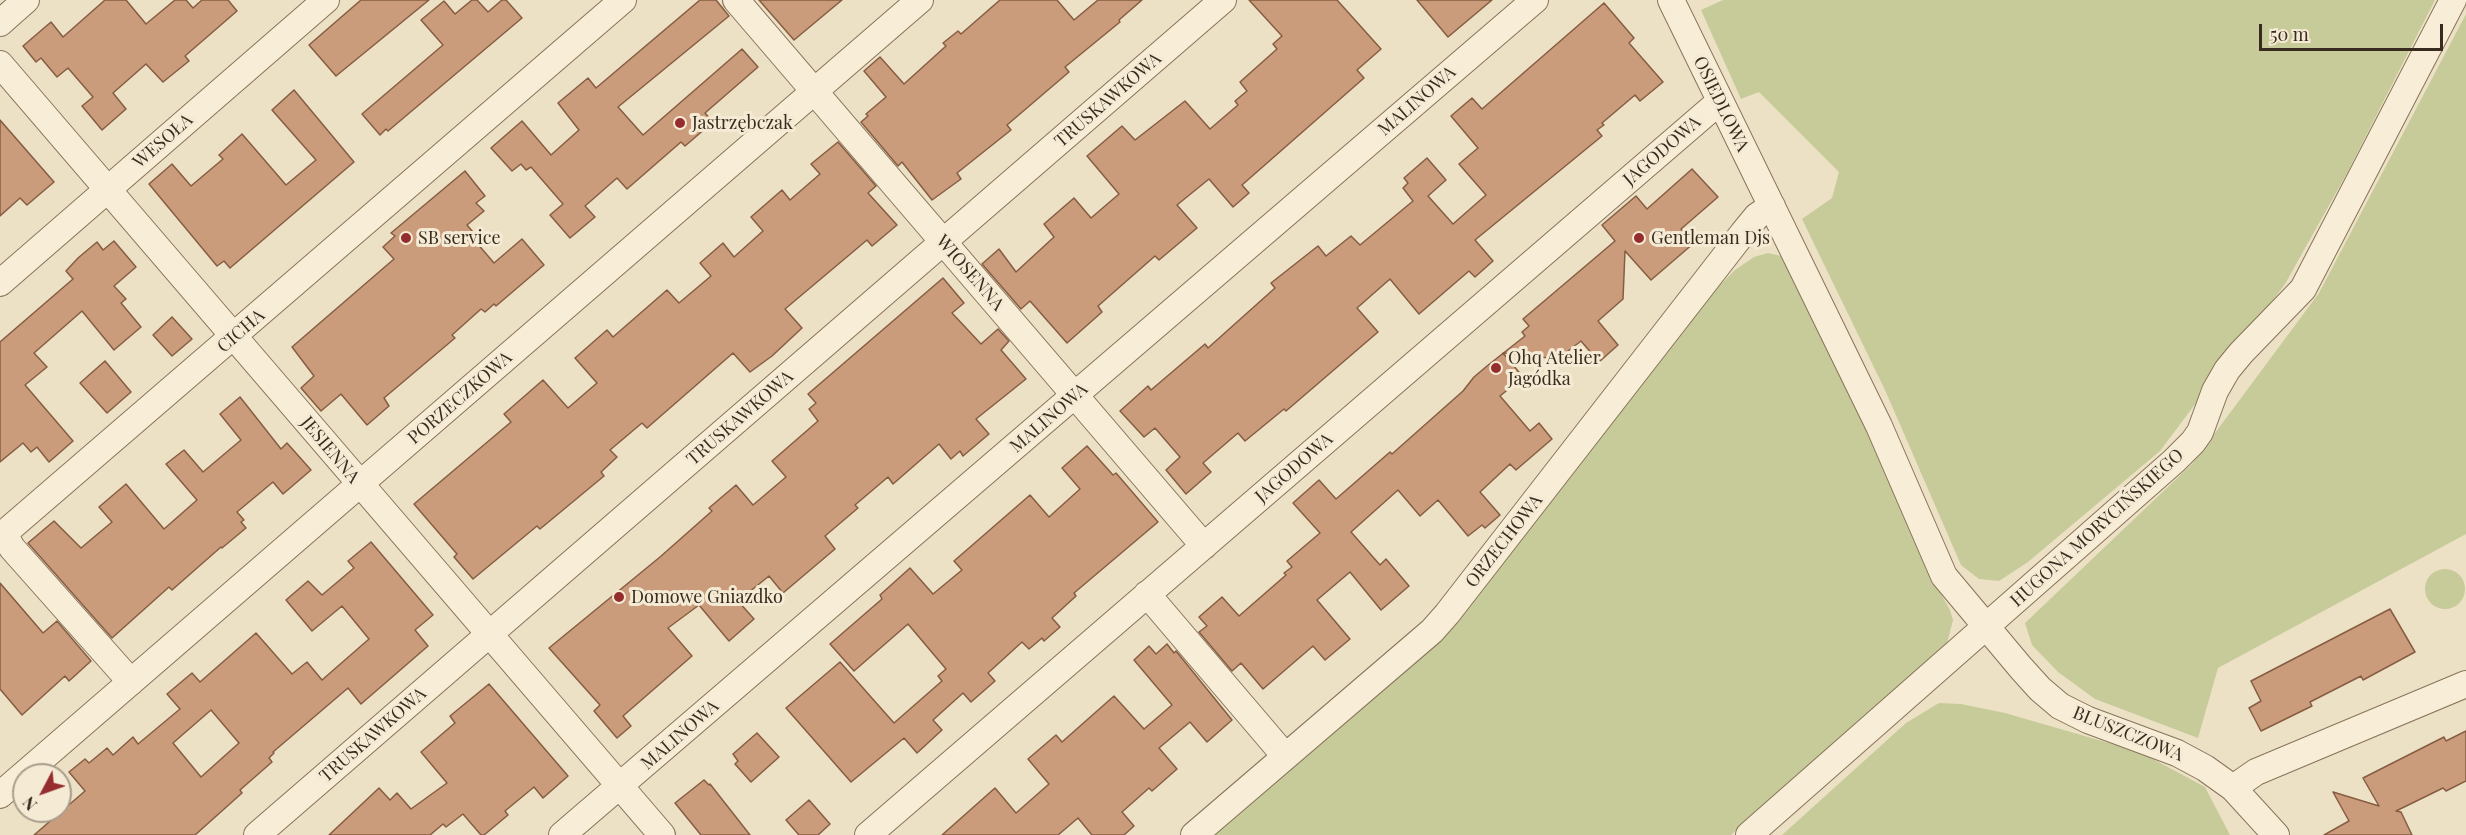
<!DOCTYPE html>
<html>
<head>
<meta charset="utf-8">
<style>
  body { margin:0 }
  #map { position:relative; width:2466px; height:835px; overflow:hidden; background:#ede1c5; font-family:"Playfair Display",serif }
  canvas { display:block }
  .north { position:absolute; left:12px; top:763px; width:60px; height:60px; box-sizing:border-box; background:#f5ebd4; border:2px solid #a99e8c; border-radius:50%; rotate:229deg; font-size:16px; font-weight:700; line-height:24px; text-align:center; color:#382b1f }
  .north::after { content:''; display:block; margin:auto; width:21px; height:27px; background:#952c2e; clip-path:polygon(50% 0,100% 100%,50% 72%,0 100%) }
  .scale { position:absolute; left:2259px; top:24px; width:184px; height:27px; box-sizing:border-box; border:3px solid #382b1f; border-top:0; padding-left:8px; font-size:18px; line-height:21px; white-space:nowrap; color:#382b1f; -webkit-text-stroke:4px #f5ebd4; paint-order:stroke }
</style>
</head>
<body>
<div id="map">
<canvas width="2466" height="835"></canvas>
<div class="north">N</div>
<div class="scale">50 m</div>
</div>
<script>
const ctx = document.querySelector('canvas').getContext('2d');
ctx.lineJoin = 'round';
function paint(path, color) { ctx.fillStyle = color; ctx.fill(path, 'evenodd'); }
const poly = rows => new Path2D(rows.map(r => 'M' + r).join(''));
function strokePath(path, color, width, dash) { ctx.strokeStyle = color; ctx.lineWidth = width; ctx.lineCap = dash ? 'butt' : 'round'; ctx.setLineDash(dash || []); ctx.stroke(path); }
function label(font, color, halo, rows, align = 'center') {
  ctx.font = font + ' "Playfair Display",serif'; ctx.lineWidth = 6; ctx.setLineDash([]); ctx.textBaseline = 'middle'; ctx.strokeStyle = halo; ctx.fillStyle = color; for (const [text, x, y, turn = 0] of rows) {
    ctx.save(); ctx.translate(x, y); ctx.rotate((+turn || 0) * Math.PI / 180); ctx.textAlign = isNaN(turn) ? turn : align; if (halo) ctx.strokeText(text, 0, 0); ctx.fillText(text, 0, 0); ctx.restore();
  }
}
paint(poly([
  [1723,0,2435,0,2346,175,2285,284,2160,451,2028,562,1999,581,1979,579,1961,565,1885,390,1802,219,1832,198,1839,172,1759,92,1741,99,1701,10],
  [2466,14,2466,534,2218,668,2198,738,2095,699,2058,672,2032,645,2025,623,2192,464,2319,293],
  [1768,253,1781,256,1788,262,1868,432,1930,574,1950,610,1953,620,1947,643,1731,835,1214,835,1449,632,1709,296,1735,270,1754,257],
  '2425 589a20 20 0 1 1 40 0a20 20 0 1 1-40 0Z',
  [1939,703,1961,704,2005,713,2140,752,2205,787,2230,835,1782,835,1906,723]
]), '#c6cb99');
const building = poly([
  [105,0,126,0,146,24,175,0,186,0,193,8,202,0,228,0,237,11,185,56,189,61,163,82,146,64,113,93,126,109,102,130,82,106,93,97,68,68,57,77,41,58,36,62,23,46,51,22,63,37,105,0],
  [361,0,429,0,336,76,309,45,361,0],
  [472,0,477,0,488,12,502,0,506,0,522,18,388,131,386,129,380,135,362,114,443,45,421,20,444,1,455,14,472,0],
  [700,0,716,0,729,16,618,107,643,135,742,49,758,67,705,113,713,122,685,146,681,142,627,189,617,178,585,206,595,217,570,238,550,215,563,204,531,167,526,170,521,164,512,171,491,148,522,121,551,155,579,130,558,103,588,78,596,88,700,0],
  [759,0,842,0,794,40,759,0],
  [1000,0,1057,0,1074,20,1098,0,1142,0,1119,20,1120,22,1065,67,1069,72,1007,125,1011,130,957,173,961,179,932,200,902,162,898,166,861,122,868,116,866,114,886,97,864,71,880,57,904,84,946,46,943,43,958,31,961,34,1000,0],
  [1249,0,1337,0,1381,49,1357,70,1364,78,1242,185,1249,193,1233,207,1209,179,1177,205,1197,228,1159,260,1155,256,1098,306,1102,312,1067,343,1030,301,1021,309,982,264,999,249,1016,272,1054,237,1044,224,1074,198,1091,218,1119,194,1087,156,1122,126,1135,140,1185,101,1210,129,1238,105,1235,101,1247,91,1240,82,1277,49,1273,44,1282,36,1249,0],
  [1417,0,1492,0,1448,37,1417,0],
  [1604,3,1634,38,1629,43,1663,82,1640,101,1635,95,1602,123,1604,125,1597,130,1602,136,1475,240,1493,261,1475,277,1469,271,1419,314,1390,279,1357,308,1378,332,1286,411,1284,409,1245,441,1238,433,1203,463,1211,472,1186,494,1166,470,1180,457,1155,428,1144,437,1120,411,1148,386,1151,390,1205,344,1208,348,1275,288,1271,283,1318,246,1326,256,1351,236,1360,245,1413,201,1403,188,1408,183,1404,178,1427,158,1446,180,1428,196,1453,224,1486,195,1459,164,1478,148,1451,116,1472,98,1482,109,1604,3],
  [294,90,354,162,230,268,224,261,217,266,149,184,172,164,191,186,223,159,219,155,242,134,286,185,316,160,272,110,294,90],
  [0,120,54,182,27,205,20,198,0,216,0,120],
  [838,142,876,186,868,193,897,225,872,246,867,240,785,309,802,328,772,356,750,372,733,353,647,428,642,423,610,450,617,457,601,472,604,476,540,529,537,526,473,579,454,557,457,554,414,504,511,422,504,414,543,380,568,408,597,383,575,358,607,330,613,337,667,290,679,303,711,276,700,263,723,243,734,257,763,231,751,217,782,190,790,200,820,174,811,164,838,142],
  [1692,169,1718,197,1681,229,1694,243,1651,280,1625,251,1623,299,1598,321,1618,345,1599,362,1581,341,1558,359,1503,353,1523,377,1500,396,1530,431,1539,423,1552,439,1516,470,1510,464,1480,492,1500,515,1485,528,1482,525,1468,536,1438,500,1420,516,1398,490,1351,532,1380,565,1386,559,1409,586,1381,610,1350,572,1317,600,1350,639,1325,660,1313,646,1263,689,1241,663,1232,671,1199,632,1207,626,1199,617,1222,597,1239,616,1286,575,1284,573,1292,567,1287,561,1320,533,1293,503,1319,480,1336,499,1390,452,1392,454,1463,391,1474,377,1487,366,1525,336,1522,332,1529,326,1523,319,1615,241,1602,225,1636,196,1647,209,1692,169],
  [465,171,485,196,476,203,484,211,467,225,473,232,470,235,494,263,522,239,544,265,496,306,494,304,485,312,481,309,452,335,455,338,384,398,389,406,367,425,341,394,321,411,301,388,314,376,292,347,394,259,383,247,395,236,391,233,465,171],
  [114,241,136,267,114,286,126,299,121,303,141,327,114,350,82,311,34,353,47,367,25,385,73,441,49,462,37,447,31,452,23,443,0,462,0,342,73,279,66,271,78,258,97,242,103,250,114,241],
  [943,278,964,303,952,313,981,344,998,329,1009,341,1001,350,1026,379,976,419,989,434,963,456,960,451,951,459,939,444,893,484,888,477,855,505,858,508,825,536,835,549,783,593,769,576,738,601,754,619,729,641,699,605,668,628,692,656,623,716,631,726,617,738,594,711,600,705,549,648,660,557,712,511,709,508,736,485,753,505,786,477,772,461,818,421,809,409,816,403,808,394,943,278],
  [172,317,192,339,172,356,153,335,172,317],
  [105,361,131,392,107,413,80,383,105,361],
  [240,397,281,449,287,443,311,470,283,494,273,482,237,512,244,520,241,522,246,528,222,548,221,547,172,590,169,587,112,638,28,543,54,521,81,548,112,522,99,507,126,484,164,529,197,500,166,464,184,450,203,472,241,440,220,414,240,397],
  [1087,446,1113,475,1116,473,1158,522,1074,593,1076,596,1052,618,1060,627,1044,641,1042,638,1029,649,1022,642,988,673,995,681,971,702,963,693,933,720,942,730,917,753,904,738,851,782,786,708,840,662,894,723,942,681,938,676,946,669,908,624,854,671,830,644,882,599,880,595,910,568,933,594,962,570,954,561,1030,495,1049,517,1080,489,1062,468,1087,446],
  [371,542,433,615,415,630,428,646,361,704,348,688,273,752,274,753,269,758,272,762,240,790,242,793,195,835,34,835,85,791,69,772,85,759,89,763,107,748,113,755,133,737,138,744,180,709,167,694,192,673,200,682,256,633,292,674,307,662,322,680,369,639,342,606,312,631,286,600,308,581,322,595,354,568,348,561,371,542],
  [211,710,239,743,201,777,173,743,211,710],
  [0,583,43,633,57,621,91,661,69,681,65,676,22,715,0,689,0,583],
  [2390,609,2415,652,2363,680,2361,676,2310,702,2312,706,2261,731,2249,708,2261,701,2251,681,2390,609],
  [1167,644,1174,653,1176,651,1232,720,1207,742,1190,722,1159,748,1177,769,1152,791,1149,788,1122,812,1134,826,1124,835,1092,835,1078,818,1058,835,942,835,995,788,1016,813,1049,784,1028,759,1056,735,1062,742,1114,696,1144,729,1172,705,1134,660,1149,646,1156,654,1167,644],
  [489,684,568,776,543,798,534,787,505,811,508,815,484,835,481,835,463,814,446,827,443,824,430,835,329,835,379,788,390,800,397,793,411,809,447,783,421,752,455,723,450,716,489,684],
  [2466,731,2466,781,2446,791,2443,788,2396,811,2401,812,2412,835,2324,835,2349,821,2333,792,2379,806,2363,778,2444,737,2446,741,2466,731],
  [757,733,779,757,751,782,735,764,738,761,733,754,757,733],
  [704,780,709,785,710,784,750,835,701,835,675,803,704,780],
  [809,800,830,824,818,835,799,835,786,820,809,800]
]);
paint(building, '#cb9c7b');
strokePath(building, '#865d42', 1.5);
const minor = poly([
  [736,0,1204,546],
  [1671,0,1879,426,1944,576,2021,668,2040,689,2060,706,2088,720,2177,753,2205,768,2233,788,2276,835],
  [0,23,26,0],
  [0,64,662,835],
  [0,283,326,0],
  [1147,594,1285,756],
  [131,682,12,548,6,537,8,530,623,0],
  [2233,788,2256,772,2466,684],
  [0,795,920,0],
  [257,835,1223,0],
  [562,835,1535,0],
  [868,835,1719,102],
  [1194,835,1432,631,1447,614,1743,233,1757,216,1772,206],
  [1749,835,2174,461,2193,442,2200,432,2215,391,2227,370,2241,353,2303,289,2453,0]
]);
strokePath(minor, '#88735b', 28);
strokePath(minor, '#f8eed8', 26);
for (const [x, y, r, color] of [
  [680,123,6,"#952c2e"],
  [406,238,6,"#952c2e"],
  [1639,238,6,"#952c2e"],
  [1496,368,6,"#952c2e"],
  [619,597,6,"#952c2e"]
]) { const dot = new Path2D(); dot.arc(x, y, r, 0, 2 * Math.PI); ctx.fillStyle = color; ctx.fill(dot); strokePath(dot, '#f5ebd4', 2); }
label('18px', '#382b1f', '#f5ebd4', [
  ["TRUSKAWKOWA",1108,100,-41],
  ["MALINOWA",1417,101,-41],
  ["OSIEDLOWA",1721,104,64],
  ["WESOŁA",163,141,-41],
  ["JAGODOWA",1662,151,-41],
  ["WIOSENNA",970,273,49],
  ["CICHA",241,331,-41],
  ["PORZECZKOWA",460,398,-41],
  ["TRUSKAWKOWA",740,418,-41],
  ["MALINOWA",1049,418,-41],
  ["JESIENNA",330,450,50],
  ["JAGODOWA",1294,468,-41],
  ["HUGONA MORYCIŃSKIEGO",2097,528,-42],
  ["ORZECHOWA",1504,541,-52],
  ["BLUSZCZOWA",2128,734,22],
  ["TRUSKAWKOWA",373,735,-41],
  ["MALINOWA",680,735,-41]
]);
label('18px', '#382b1f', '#f5ebd4', [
  ["Jastrzębczak",692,123],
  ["SB service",418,238],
  ["Gentleman Djs",1651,238],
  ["Ohq Atelier",1508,358],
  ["Jagódka",1508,379],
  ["Domowe Gniazdko",631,597]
], 'left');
</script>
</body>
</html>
